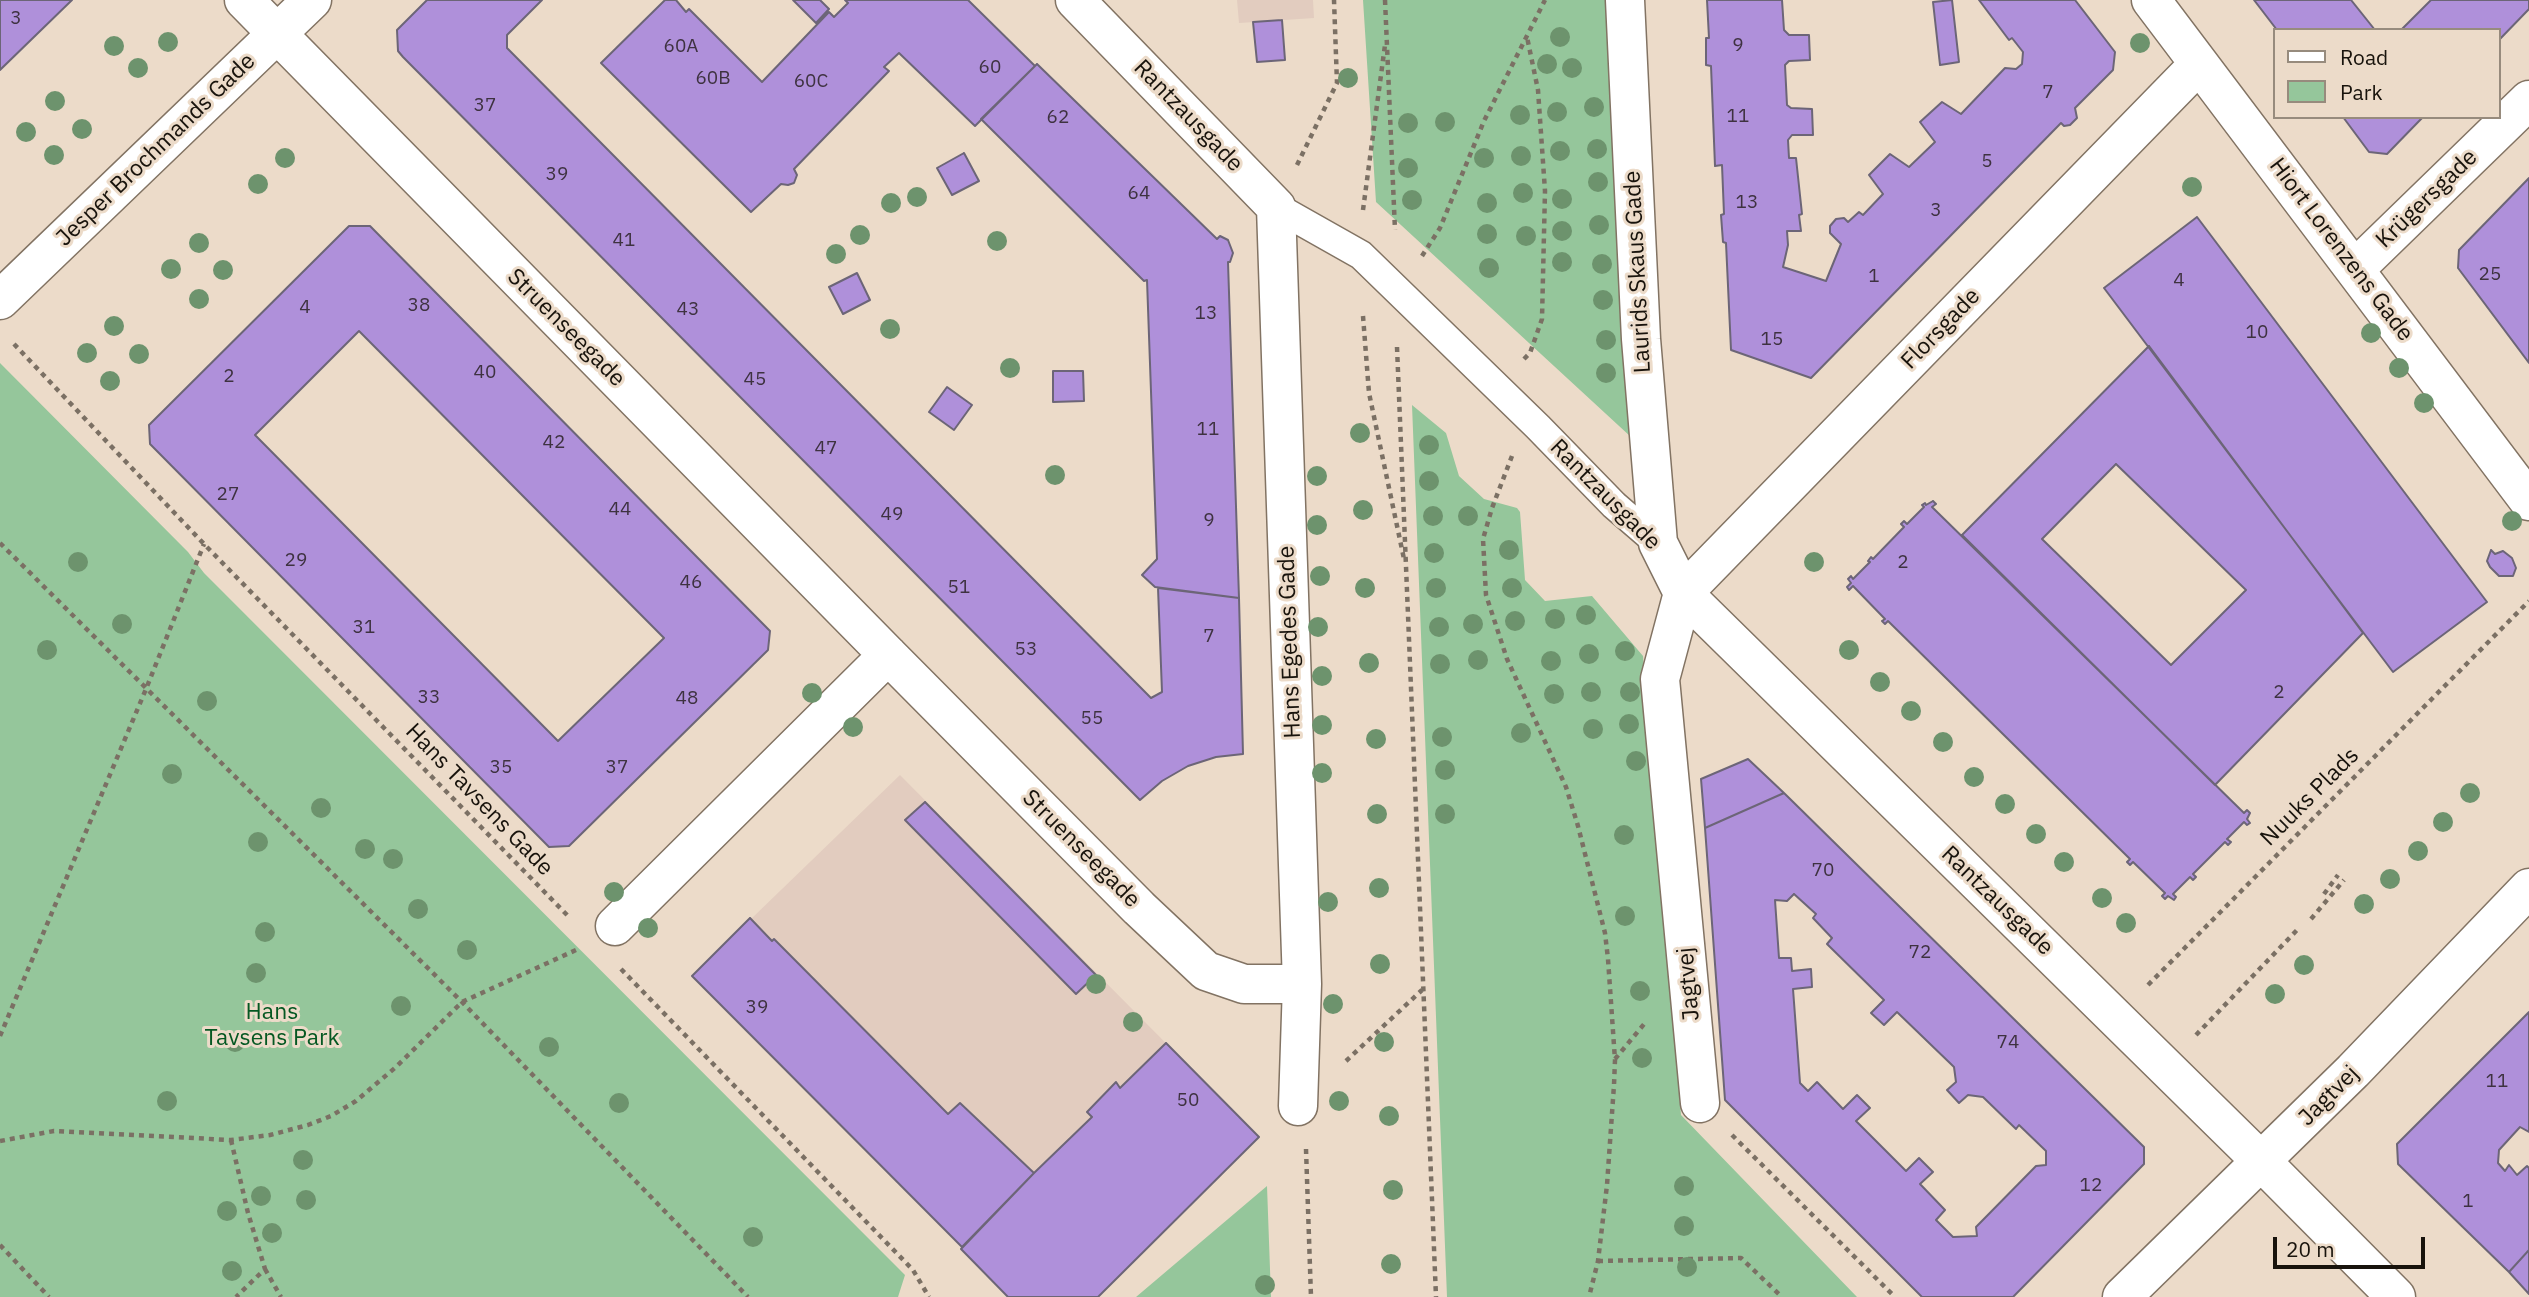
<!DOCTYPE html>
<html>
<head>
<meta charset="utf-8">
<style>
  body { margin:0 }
  #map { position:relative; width:2529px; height:1297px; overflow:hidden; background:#ecdbc9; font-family:"IBM Plex Sans",sans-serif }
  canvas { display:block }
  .legend { position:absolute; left:2273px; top:28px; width:228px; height:91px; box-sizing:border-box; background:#ecdbc9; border:2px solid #978b7d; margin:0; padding:9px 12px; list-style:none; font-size:21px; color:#18130c }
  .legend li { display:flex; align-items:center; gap:14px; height:35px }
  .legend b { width:35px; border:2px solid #978b7d }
  .scale { position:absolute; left:2273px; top:1237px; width:152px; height:32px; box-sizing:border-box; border:4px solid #18130c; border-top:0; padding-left:9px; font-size:21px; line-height:24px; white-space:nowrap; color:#18130c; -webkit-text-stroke:5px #ecdbc9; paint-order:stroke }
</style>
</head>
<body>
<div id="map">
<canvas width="2529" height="1297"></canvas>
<ul class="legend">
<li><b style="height:9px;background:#fff"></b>Road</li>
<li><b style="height:19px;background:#95c69b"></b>Park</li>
</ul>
<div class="scale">20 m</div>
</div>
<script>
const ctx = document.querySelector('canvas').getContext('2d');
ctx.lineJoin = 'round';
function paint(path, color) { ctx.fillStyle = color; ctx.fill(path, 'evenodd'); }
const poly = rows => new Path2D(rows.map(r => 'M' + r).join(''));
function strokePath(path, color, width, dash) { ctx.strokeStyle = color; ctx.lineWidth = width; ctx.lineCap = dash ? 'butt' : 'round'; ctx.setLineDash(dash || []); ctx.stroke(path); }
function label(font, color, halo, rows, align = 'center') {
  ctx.font = font + ' "IBM Plex Sans",sans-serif'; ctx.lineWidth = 6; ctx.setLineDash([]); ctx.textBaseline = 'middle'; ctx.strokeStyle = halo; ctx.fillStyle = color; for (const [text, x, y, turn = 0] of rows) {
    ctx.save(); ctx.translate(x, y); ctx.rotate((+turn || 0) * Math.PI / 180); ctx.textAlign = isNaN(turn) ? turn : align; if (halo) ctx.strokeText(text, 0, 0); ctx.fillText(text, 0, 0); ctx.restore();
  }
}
paint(poly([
  [1237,0,1313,0,1314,18,1239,23],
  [900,775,1259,1137,1211,1186,1008,1297,961,1249,962,1247,692,976]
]), '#e2ccbf');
paint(poly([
  [1363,0,1609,0,1631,437,1376,202],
  [0,363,188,552,204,573,905,1275,898,1297,0,1297],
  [1412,405,1446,433,1459,476,1484,499,1517,508,1520,512,1525,580,1545,601,1592,596,1643,656,1681,1115,1857,1297,1447,1297],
  [1267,1186,1271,1297,1136,1297]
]), '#95c69b');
const building = poly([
  [0,0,72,0,0,70,0,0],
  [427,0,542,0,507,35,507,48,1151,698,1162,692,1158,588,1239,598,1243,754,1216,757,1188,766,1162,781,1140,800,403,57,398,51,397,30,427,0],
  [665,0,676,0,686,12,689,9,762,82,829,12,834,17,848,3,845,0,968,0,1035,66,975,126,899,53,884,67,889,71,794,169,797,175,794,183,788,185,781,184,751,212,601,63,665,0],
  [793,0,820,0,829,9,816,23,793,0],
  [1707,0,1782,0,1784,30,1789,35,1809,35,1810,60,1789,61,1785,65,1787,105,1791,108,1812,109,1813,135,1792,135,1788,140,1789,158,1796,158,1802,214,1799,215,1801,231,1787,231,1788,245,1783,267,1826,281,1841,244,1830,233,1830,226,1836,219,1844,218,1848,222,1859,212,1863,215,1883,194,1869,175,1890,154,1909,167,1935,142,1920,122,1942,102,1961,114,2005,68,2016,69,2022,64,2023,52,2012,38,2009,40,1979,0,2075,0,2115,52,2113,70,2075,108,2077,118,2070,125,2064,126,2061,123,1811,378,1731,350,1726,243,1723,242,1721,215,1724,214,1722,165,1715,166,1711,66,1706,65,1706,38,1709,38,1707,0],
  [1952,0,1959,62,1940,65,1933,2,1952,0],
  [2254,0,2351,0,2375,30,2277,30,2254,0],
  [2431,0,2529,0,2529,9,2499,40,2499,30,2401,30,2431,0],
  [1282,20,1285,60,1257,62,1253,22,1282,20],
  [1037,64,1217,239,1220,236,1228,240,1233,253,1230,262,1228,262,1239,598,1155,587,1142,575,1157,559,1147,280,1144,281,981,119,1037,64],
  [2343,117,2423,117,2387,154,2369,152,2343,117],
  [964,153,979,181,952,195,937,168,964,153],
  [2529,178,2529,363,2458,268,2459,250,2529,178],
  [2197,217,2487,602,2393,672,2104,288,2197,217],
  [349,226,370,226,770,631,768,650,569,846,549,847,150,444,149,425,349,226],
  [359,331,664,638,558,741,255,435,359,331],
  [857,273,870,300,843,314,829,287,857,273],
  [2149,346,2363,633,2215,785,1962,535,2149,346],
  [2116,464,2246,590,2171,665,2042,539,2116,464],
  [1053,371,1083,371,1084,401,1053,402,1053,371],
  [947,387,972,405,954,430,929,412,947,387],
  [1933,501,1936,504,1932,507,2244,813,2247,810,2250,813,2247,819,2250,823,2247,825,2244,822,2227,839,2231,842,2228,845,2225,842,2193,874,2196,877,2193,880,2190,877,2173,894,2176,897,2174,900,2168,896,2165,899,2162,896,2165,893,2133,862,2130,865,2127,862,2130,859,1888,621,1885,624,1882,621,1885,619,1853,586,1849,590,1847,587,1851,583,1848,579,1851,576,1853,579,1870,562,1868,561,1871,557,1873,559,1904,527,1901,524,1904,521,1907,524,1924,507,1922,505,1925,503,1926,505,1933,501],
  [2491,550,2495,554,2503,551,2512,558,2516,568,2513,576,2499,576,2490,567,2487,561,2491,550],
  [1748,759,1784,793,1705,828,1701,779,1748,759],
  [1784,793,2144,1147,2144,1164,2013,1297,1922,1297,1725,1100,1705,828,1784,793],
  [1794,894,1816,914,1813,918,1832,938,1827,944,1884,1000,1871,1013,1884,1025,1897,1012,1954,1067,1956,1082,1947,1090,1959,1103,1968,1095,1983,1097,2016,1129,2019,1125,2046,1151,2046,1165,2036,1166,1976,1227,1977,1236,1953,1237,1936,1220,1945,1210,1920,1184,1933,1172,1919,1158,1906,1171,1856,1121,1870,1108,1857,1095,1843,1109,1817,1082,1808,1091,1800,1083,1793,989,1812,987,1811,969,1792,971,1791,958,1779,958,1775,900,1787,901,1794,894],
  [925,802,1096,975,1076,994,905,820,925,802],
  [750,918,772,941,774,939,948,1114,960,1103,1034,1173,962,1247,692,976,750,918],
  [2529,1012,2529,1132,2520,1127,2499,1150,2498,1163,2505,1171,2509,1165,2517,1175,2527,1166,2529,1168,2529,1250,2509,1272,2398,1164,2397,1144,2529,1012],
  [1166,1043,1259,1137,1098,1297,1008,1297,961,1249,1034,1173,1092,1117,1087,1112,1116,1082,1120,1088,1166,1043],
  [2529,1250,2529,1294,2509,1272,2529,1250]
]);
paint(building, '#af90da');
strokePath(building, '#6c6577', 2);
const lane = poly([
  [1276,207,1361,255,1538,427,1614,505,1658,543]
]);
const street = poly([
  [244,0,888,655,1139,908,1206,971,1244,984,1302,984],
  [1075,0,1276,207,1302,984,1298,1106],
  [1625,0,1641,339,1658,543,1683,593,2262,1162],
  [2151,0,2529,501],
  [2356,268,2529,100],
  [0,300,312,0],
  [615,926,888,655],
  [1700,1103,1660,679,1683,593,2199,64]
]);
const secondary = poly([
  [2262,1162,2396,1297],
  [2122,1297,2353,1071,2529,888]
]);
strokePath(lane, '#827363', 31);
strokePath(street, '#827363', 41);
strokePath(secondary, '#827363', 41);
strokePath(poly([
  [1385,0,1395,230],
  [1297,165,1337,83,1334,0],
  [1363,210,1385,45],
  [1422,256,1440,228,1484,121,1545,0],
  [1363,316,1369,393,1404,559],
  [14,344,204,544,570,918],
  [1397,347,1436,1297],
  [1524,359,1530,353,1542,319,1545,191,1538,90,1527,37],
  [1512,456,1492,508,1483,539,1486,595,1507,659,1566,787,1578,826,1605,933,1608,959,1615,1060,1614,1085,1607,1185,1598,1261,1589,1297],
  [0,543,462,1002,748,1297],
  [2324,894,2338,875],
  [2311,919,2344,880],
  [621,969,913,1270,929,1297],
  [2148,985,2529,601],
  [2196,1035,2298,929],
  [0,1036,146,689,204,544],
  [1615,1059,1645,1023],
  [1346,1061,1422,990],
  [1732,1135,1895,1297],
  [231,1140,248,1213,265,1269,236,1297],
  [0,1141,54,1131,231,1140,270,1135,308,1125,331,1116,356,1101,396,1067,462,1002,576,950],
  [1306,1149,1311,1297],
  [0,1245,49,1297],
  [1598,1261,1741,1258,1782,1297],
  [265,1269,281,1297]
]), '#7b7064', 4.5, [5, 5]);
strokePath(lane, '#fff', 28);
strokePath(street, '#fff', 38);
strokePath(secondary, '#fff', 38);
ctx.fillStyle = '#6d936d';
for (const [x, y] of [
  [1560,37],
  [168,42],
  [2140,43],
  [114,46],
  [1547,64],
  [138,68],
  [1572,68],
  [1348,78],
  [55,101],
  [1594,107],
  [1557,112],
  [1520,115],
  [1445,122],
  [1408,123],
  [82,129],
  [26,132],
  [1597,149],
  [1560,151],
  [54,155],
  [1521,156],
  [285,158],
  [1484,158],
  [1408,168],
  [1598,182],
  [258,184],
  [2192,187],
  [1523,193],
  [917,197],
  [1562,199],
  [1412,200],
  [891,203],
  [1487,203],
  [1599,225],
  [1562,231],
  [1487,234],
  [860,235],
  [1526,236],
  [997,241],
  [199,243],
  [836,254],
  [1562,262],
  [1602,264],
  [1489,268],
  [171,269],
  [223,270],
  [199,299],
  [1603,300],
  [114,326],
  [890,329],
  [2371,333],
  [1606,340],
  [87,353],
  [139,354],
  [1010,368],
  [2399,368],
  [1606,373],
  [110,381],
  [2424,403],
  [1360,433],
  [1429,445],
  [1055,475],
  [1317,476],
  [1429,481],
  [1363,510],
  [1433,516],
  [1468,516],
  [2512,521],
  [1317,525],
  [1509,550],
  [1434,553],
  [78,562],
  [1814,562],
  [1320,576],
  [1365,588],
  [1436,588],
  [1512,588],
  [1586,615],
  [1555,619],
  [1515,621],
  [122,624],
  [1473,624],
  [1318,627],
  [1439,627],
  [47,650],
  [1849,650],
  [1625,651],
  [1589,654],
  [1478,660],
  [1551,661],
  [1369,663],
  [1440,664],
  [1322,676],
  [1880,682],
  [1591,692],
  [1630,692],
  [812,693],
  [1554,694],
  [207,701],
  [1911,711],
  [1629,724],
  [1322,725],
  [853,727],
  [1593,729],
  [1521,733],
  [1442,737],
  [1376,739],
  [1943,742],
  [1636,761],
  [1445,770],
  [1322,773],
  [172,774],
  [1974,777],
  [2470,793],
  [2005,804],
  [321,808],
  [1377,814],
  [1445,814],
  [2443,822],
  [2036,834],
  [1624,835],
  [258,842],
  [365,849],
  [2418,851],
  [393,859],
  [2064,862],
  [2390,879],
  [1379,888],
  [614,892],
  [2102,898],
  [1328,902],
  [2364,904],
  [418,909],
  [1625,916],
  [2126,923],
  [648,928],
  [265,932],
  [467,950],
  [1380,964],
  [2304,965],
  [256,973],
  [1096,984],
  [1640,991],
  [2275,994],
  [1333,1004],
  [401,1006],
  [1133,1022],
  [235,1042],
  [1384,1042],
  [549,1047],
  [1642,1058],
  [167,1101],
  [1339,1101],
  [619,1103],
  [1389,1116],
  [303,1160],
  [1684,1186],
  [1393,1190],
  [261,1196],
  [306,1200],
  [227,1211],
  [1684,1226],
  [272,1233],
  [753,1237],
  [1391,1264],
  [1687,1267],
  [232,1271],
  [1265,1285]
]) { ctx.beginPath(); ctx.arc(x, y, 10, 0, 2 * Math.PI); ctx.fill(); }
label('19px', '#3e3240', null, [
  ["3",16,19],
  ["9",1738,46],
  ["60A",681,47],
  ["60",990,68],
  ["60B",713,79],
  ["60C",811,82],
  ["7",2048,93],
  ["37",485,106],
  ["11",1738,117],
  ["62",1058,118],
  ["5",1987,162],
  ["39",557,175],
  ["64",1139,194],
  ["13",1747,203],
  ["3",1936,211],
  ["41",624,241],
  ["25",2490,275],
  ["1",1874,277],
  ["4",2179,281],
  ["38",419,306],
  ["4",305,308],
  ["43",688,310],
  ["13",1206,314],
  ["10",2257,333],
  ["15",1772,340],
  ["40",485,373],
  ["2",229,377],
  ["45",755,380],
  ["11",1208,430],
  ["42",554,443],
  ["47",826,449],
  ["27",228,495],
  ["44",620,510],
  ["49",892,515],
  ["9",1209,521],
  ["29",296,561],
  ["2",1903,563],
  ["46",691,583],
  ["51",959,588],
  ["31",364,628],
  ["7",1209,637],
  ["53",1026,650],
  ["2",2279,693],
  ["33",429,698],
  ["48",687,699],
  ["55",1092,719],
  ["35",501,768],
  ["37",617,768],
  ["70",1823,871],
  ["72",1920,953],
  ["39",757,1008],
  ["74",2008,1043],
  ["11",2497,1082],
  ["50",1188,1101],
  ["12",2091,1186],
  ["1",2468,1202]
]);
label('23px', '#18130c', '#ecdbc9', [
  ["Rantzausgade",1188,116,46],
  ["Jesper Brochmands Gade",156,150,-44],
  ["Krügersgade",2427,199,-44],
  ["Hiort Lorenzens Gade",2341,250,53],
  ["Laurids Skaus Gade",1638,272,-93],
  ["Struenseegade",566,328,45],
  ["Florsgade",1941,329,-46],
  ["Rantzausgade",1605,495,45],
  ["Hans Egedes Gade",1290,642,-92],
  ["Nuuks Plads",2310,797,-45],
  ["Hans Tavsens Gade",479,800,46],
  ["Struenseegade",1081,849,45],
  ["Rantzausgade",1997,901,44],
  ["Jagtvej",1689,984,-95],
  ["Jagtvej",2329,1096,-45]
]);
label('23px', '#055822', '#ecdbc9', [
  ["Hans",272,1012],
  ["Tavsens Park",272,1038]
]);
</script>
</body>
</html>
